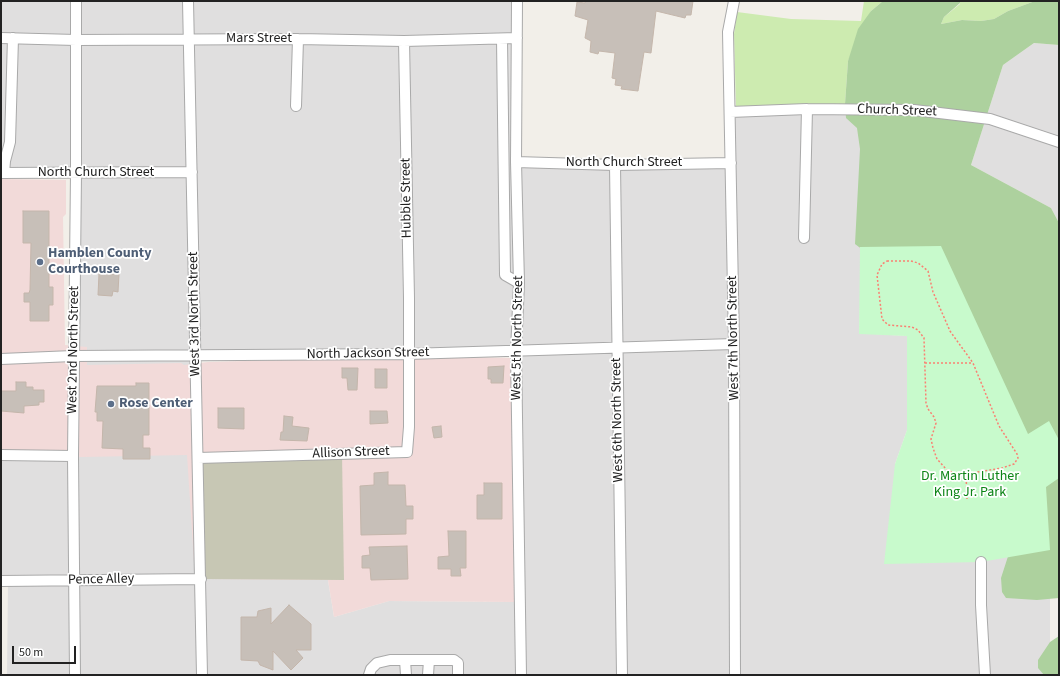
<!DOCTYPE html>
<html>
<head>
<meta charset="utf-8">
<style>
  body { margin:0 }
  #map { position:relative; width:1060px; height:676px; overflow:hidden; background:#f2efe9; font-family:"Source Sans 3",sans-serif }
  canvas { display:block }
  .frame { position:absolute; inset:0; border:2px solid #222; pointer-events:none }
  .scale { position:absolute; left:12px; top:646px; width:64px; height:18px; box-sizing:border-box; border:2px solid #222; border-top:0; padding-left:5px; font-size:12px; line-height:14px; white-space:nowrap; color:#222; -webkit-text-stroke:3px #fff; paint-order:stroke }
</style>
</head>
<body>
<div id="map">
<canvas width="1060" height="676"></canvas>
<div class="frame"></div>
<div class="scale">50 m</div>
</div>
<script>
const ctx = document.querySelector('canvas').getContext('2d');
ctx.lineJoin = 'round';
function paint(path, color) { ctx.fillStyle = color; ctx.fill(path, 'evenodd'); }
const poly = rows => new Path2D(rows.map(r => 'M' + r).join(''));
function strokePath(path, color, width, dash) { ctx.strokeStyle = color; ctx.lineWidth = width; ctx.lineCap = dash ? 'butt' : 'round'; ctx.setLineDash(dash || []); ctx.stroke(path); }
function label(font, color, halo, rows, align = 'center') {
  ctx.font = font + ' "Source Sans 3",sans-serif'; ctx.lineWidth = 3.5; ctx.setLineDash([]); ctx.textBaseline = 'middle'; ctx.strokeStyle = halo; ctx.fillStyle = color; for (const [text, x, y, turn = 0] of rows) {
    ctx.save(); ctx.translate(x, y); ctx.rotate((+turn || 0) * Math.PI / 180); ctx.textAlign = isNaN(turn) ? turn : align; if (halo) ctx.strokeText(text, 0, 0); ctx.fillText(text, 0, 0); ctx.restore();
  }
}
paint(poly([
  [1,1,517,1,516,162,731,163,730,112,867,110,859,333,907,336,907,430,895,464,1050,550,1050,667,1059,675,7,675,8,582,1,581,1,359,73,356,76,173,1,172],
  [516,352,519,602,389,601,334,617,328,580,198,458,196,356],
  [1034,43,1059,45,1059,223,1051,208,971,165,1003,65]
]), '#e0dfdf');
paint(poly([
  [1,179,66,180,66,214,63,217,65,345,87,347,87,365,181,363,184,365,208,362,430,356,510,358,511,362,514,602,389,601,334,617,328,580,206,579,195,577,187,455,82,457,1,456]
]), '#f2dad9');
paint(poly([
  [342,454,344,580,201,579,198,458]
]), '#c7c7b4');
paint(poly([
  [864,1,883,1,871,11,848,61,845,104,736,108,734,34,737,12,791,19,861,21],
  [960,1,1035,1,1008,11,994,19,981,21,962,20,941,24,944,17,960,4]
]), '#cdebb0');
paint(poly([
  [883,1,960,1,960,3,944,17,941,24,962,20,981,21,994,19,1008,11,1035,1,1059,1,1059,45,1034,43,1003,65,971,165,1051,208,1059,223,1059,447,1028,438,867,253,855,244,860,149,857,128,846,118,845,104,848,61,858,29,871,11],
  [1059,472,1059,598,1037,600,1006,598,1002,592,1001,578,1012,544,1042,486],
  [1059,636,1059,675,1044,675,1038,668,1038,660,1050,642]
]), '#add19e');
paint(poly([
  [941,246,1028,434,1049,421,1059,440,1059,478,1046,487,1050,550,981,562,884,564,895,464,907,430,907,336,859,334,860,247]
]), '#c8facc');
const building = poly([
  [585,1,693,1,691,15,686,15,685,18,656,11,651,53,644,52,638,91,621,89,622,86,615,85,616,79,612,78,615,53,599,51,598,54,590,52,591,41,585,38,588,20,575,16,577,2,585,3,585,1],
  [23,211,49,211,49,287,53,287,53,305,49,305,49,321,30,321,30,302,24,302,24,293,29,293,30,290,31,243,23,243,23,211],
  [99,274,119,274,118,292,113,291,112,296,98,295,99,274],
  [504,366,503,383,491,383,491,379,488,379,488,367,504,366],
  [342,368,358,368,357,390,348,390,347,378,342,378,342,368],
  [375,369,387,369,387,388,375,388,375,369],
  [16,382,26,382,26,387,33,387,33,390,44,390,44,402,39,402,39,405,24,406,24,413,1,411,1,391,16,391,16,382],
  [136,383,149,383,149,435,143,435,143,448,150,448,150,459,123,459,123,449,102,448,103,421,97,421,97,412,95,412,97,386,136,386,136,383],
  [218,408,244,408,244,429,218,428,218,408],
  [370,411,387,411,388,423,370,424,370,411],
  [284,416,293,417,292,426,309,428,307,441,280,440,281,432,283,432,284,416],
  [441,426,442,437,434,438,432,427,441,426],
  [388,472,388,485,405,485,406,506,413,506,413,519,406,519,406,534,361,535,360,486,374,485,374,473,388,472],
  [484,483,502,483,502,519,477,519,477,495,484,495,484,483],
  [448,531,466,531,466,568,460,568,461,576,451,576,451,569,438,569,438,557,449,556,448,531],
  [407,546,408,579,371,580,370,568,362,568,362,556,370,555,369,547,407,546],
  [289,605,311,624,311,650,296,650,303,658,291,670,273,651,273,670,260,665,258,661,241,660,241,617,257,617,258,611,271,608,271,624,289,605]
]);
paint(building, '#c7bfb8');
strokePath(building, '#c4b6ab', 1);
const minor = poly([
  [188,1,202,675],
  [517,1,516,162,519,283,516,352,521,675],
  [734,1,728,32,734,344,735,675],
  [1,38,76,40,298,39,404,41,517,38],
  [502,39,505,275,519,283],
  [296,106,298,39],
  [730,112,807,109,914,110,990,119,1059,142],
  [516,162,615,165,731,163],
  [615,165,622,675],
  [1,173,192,172],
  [4,173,5,161,10,142,13,38],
  [804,238,807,109],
  [1,359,73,356,408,354,734,344],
  [1,455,73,456],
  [198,458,407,452,409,427,409,298,404,41],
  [981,562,981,605,985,675],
  [1,581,201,579],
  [405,660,406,675],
  [75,675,73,456,76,173,76,1],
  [369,675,371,669,377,663,390,660,454,660,458,663,458,675],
  [428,675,429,660]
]);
strokePath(minor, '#a9a9a9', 12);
strokePath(poly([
  [887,261,911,261,918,263,928,271,933,292,950,331,973,363,999,426,1017,454,1018,458,1014,464,1002,468,966,474,954,473,947,470,937,459,933,448,931,439,936,423,934,417,928,409,926,403,924,338,918,330,912,327,888,325,882,319,877,275,882,264,887,261],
  [925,363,973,363],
  [966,474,967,499]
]), '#fa8072', 1.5, [2, 2]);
strokePath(minor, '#fff', 10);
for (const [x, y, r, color] of [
  [40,262,4,"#5c6f8a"],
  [111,404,4,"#5c6f8a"]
]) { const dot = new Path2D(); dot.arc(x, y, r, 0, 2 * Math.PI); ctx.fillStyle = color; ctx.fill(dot); strokePath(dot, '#fff', 1.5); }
label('14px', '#222', '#fff', [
  ["Mars Street",259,39],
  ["Church Street",897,111,2],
  ["North Church Street",624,163],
  ["North Church Street",96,173],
  ["Hubble Street",407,198,-91],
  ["West 3rd North Street",195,314,-91],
  ["West 5th North Street",518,338,-89],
  ["West 7th North Street",734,338,-91],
  ["West 2nd North Street",74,350,-89],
  ["North Jackson Street",368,354,-1],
  ["West 6th North Street",618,420,-91],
  ["Allison Street",351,453,-2],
  ["Pence Alley",101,580,-1]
]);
label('bold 14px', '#4e5e75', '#fff', [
  ["Hamblen County",48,254],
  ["Courthouse",48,270],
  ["Rose Center",119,404]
], 'left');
label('14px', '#0c8416', '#fff', [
  ["Dr. Martin Luther",970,477],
  ["King Jr. Park",970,493]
]);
</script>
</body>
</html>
